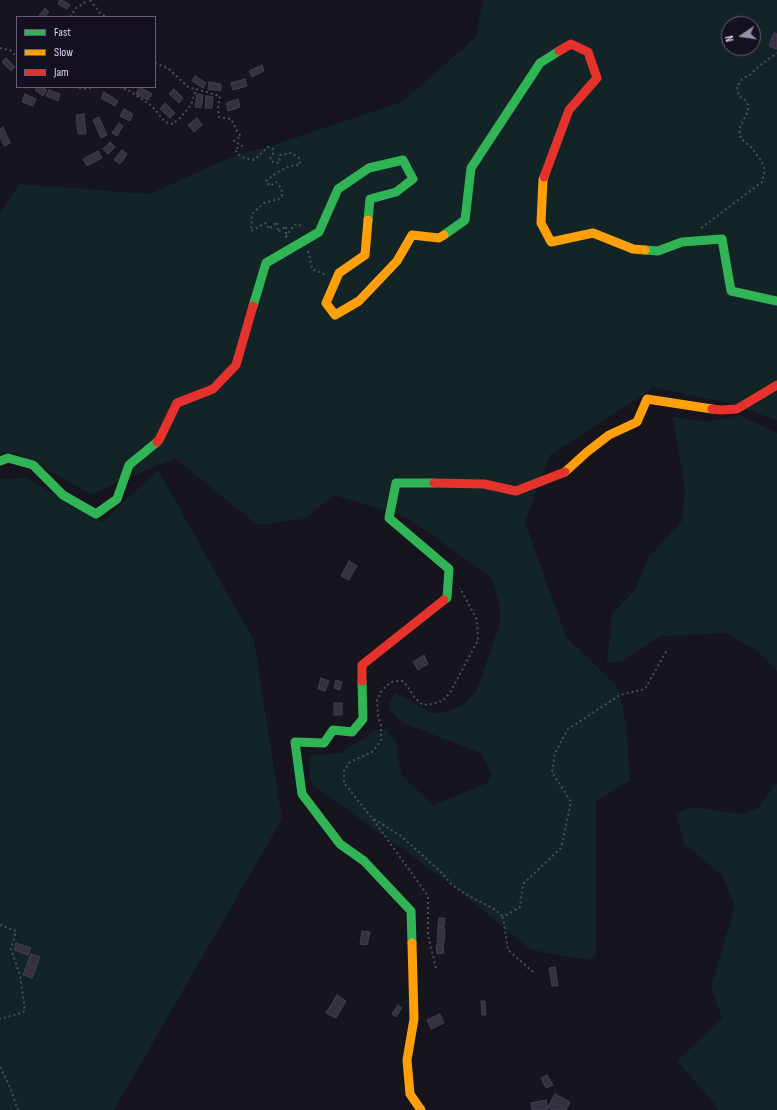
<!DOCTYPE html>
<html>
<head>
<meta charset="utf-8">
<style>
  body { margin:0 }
  #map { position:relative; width:777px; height:1110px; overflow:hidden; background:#16141c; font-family:"Sofia Sans Condensed",sans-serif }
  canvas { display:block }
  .legend { position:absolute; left:16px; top:16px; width:140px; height:72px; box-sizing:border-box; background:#15101f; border:1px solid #655e76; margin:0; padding:5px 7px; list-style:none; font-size:12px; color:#ddd4f9 }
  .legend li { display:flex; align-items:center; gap:8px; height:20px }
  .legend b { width:20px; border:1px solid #655e76 }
  .north { position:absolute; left:721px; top:16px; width:40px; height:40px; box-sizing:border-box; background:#15101f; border:1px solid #655e76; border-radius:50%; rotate:257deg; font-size:11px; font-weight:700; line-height:16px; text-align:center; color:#ddd4f9 }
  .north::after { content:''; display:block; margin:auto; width:14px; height:18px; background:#9791ac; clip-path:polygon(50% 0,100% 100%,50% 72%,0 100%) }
</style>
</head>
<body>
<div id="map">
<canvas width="777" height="1110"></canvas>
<ul class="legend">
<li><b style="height:5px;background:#30b455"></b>Fast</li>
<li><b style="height:5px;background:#ff9f0a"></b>Slow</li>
<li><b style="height:5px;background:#e5322d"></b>Jam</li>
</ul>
<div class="north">N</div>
</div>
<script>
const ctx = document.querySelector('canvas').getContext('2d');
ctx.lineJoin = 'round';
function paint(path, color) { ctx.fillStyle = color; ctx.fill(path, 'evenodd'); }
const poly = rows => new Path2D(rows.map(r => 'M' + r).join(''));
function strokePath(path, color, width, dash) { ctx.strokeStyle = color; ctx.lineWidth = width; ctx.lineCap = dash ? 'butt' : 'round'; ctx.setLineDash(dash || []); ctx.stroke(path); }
paint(poly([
  [483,0,777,0,777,420,724,402,652,387,643,395,550,455,525,522,566,637,614,683,619,691,626,723,630,780,596,802,596,956,589,960,531,950,451,884,313,785,310,778,309,755,341,753,376,730,384,729,396,741,401,775,433,805,487,783,492,776,481,753,403,723,391,711,389,703,396,693,430,713,439,713,447,712,462,705,474,694,478,687,499,626,500,619,499,602,492,578,409,519,384,510,334,495,304,519,257,525,175,458,91,494,17,453,0,453,0,213,19,184,150,194,238,154,268,147,402,102,476,37],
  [729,24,753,24,753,48,729,48],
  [739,415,777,433,777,671,757,651,726,633,661,636,622,661,607,663,612,614,635,590,648,558,682,521,685,488,673,417,706,422],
  [158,470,254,641,282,819,114,1110,0,1110,0,479,26,478,102,522],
  [777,783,777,1110,718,1110,715,1104,677,1061,722,1018,711,988,735,906,722,875,684,844,676,813,691,807,742,814,757,809]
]), '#132427');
const building = poly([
  [60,0,62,0,70,5,67,9,58,4,60,0],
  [45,8,49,12,45,17,38,17,45,8],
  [774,33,777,34,777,49,769,46,774,33],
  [6,58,15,67,11,71,2,62,6,58],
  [262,65,264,71,252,77,249,71,262,65],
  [195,76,206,83,203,88,192,81,195,76],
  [245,79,247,86,233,90,231,83,245,79],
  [209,82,221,84,221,91,208,89,209,82],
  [37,87,42,87,47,90,43,96,35,90,37,87],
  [139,87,152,94,148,100,136,94,139,87],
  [174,89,183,98,179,103,169,94,174,89],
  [49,90,60,94,58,101,46,96,49,90],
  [104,92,118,101,115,106,101,98,104,92],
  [25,94,36,99,33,106,22,102,25,94],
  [197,94,203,95,201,108,195,107,197,94],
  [206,96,213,97,212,108,205,108,206,96],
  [238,99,240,107,228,111,226,103,238,99],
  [165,103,175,113,170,118,160,109,165,103],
  [124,109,133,114,130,121,120,116,124,109],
  [84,114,86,134,78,134,76,115,84,114],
  [99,117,107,135,101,138,93,120,99,117],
  [197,118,202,125,194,132,188,125,197,118],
  [119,123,123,126,117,136,112,133,119,123],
  [3,127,10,143,4,146,0,136,0,129,3,127],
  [110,142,115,147,108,154,103,149,110,142],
  [122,150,127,154,120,164,114,160,122,150],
  [98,151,102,158,87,166,83,159,98,151],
  [349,561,357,566,349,580,341,576,349,561],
  [424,655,428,664,418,670,413,662,424,655],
  [321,678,329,681,325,691,318,689,321,678],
  [336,680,342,682,340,690,334,688,336,680],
  [334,703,342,703,342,715,334,715,334,703],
  [439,918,445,918,444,927,438,926,439,918],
  [438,927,445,928,444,943,437,943,438,927],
  [362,931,370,932,367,945,360,944,362,931],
  [16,943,31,948,28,955,14,950,16,943],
  [443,944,444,953,437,954,436,945,443,944],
  [31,954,40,957,32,978,23,975,31,954],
  [555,967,558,986,552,986,549,968,555,967],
  [337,995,346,1001,336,1018,326,1013,337,995],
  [481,1001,485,1001,486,1015,482,1015,481,1001],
  [398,1005,402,1008,396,1017,392,1014,398,1005],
  [440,1014,444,1023,431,1029,427,1020,440,1014],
  [547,1075,553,1085,546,1088,541,1078,547,1075],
  [555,1094,570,1102,566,1110,552,1110,548,1107,555,1094],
  [546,1100,548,1110,532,1110,531,1103,546,1100]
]);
paint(building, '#35313e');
strokePath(building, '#443f4f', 1);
strokePath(poly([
  [90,0,100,13,107,17],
  [70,17,76,8,83,4,87,0],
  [0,48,10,50,17,57],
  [155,63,169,69,188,87,220,96,218,108,219,117,231,119,237,131,241,136,234,141,242,146,235,149,238,154,244,158,254,160,268,147,273,149,273,154,270,159,273,162,279,163,280,155,292,153,299,158,300,165,290,166,276,173,266,181,270,186,276,182,280,187,283,194,279,199,264,203,252,214,251,231,266,223,269,229,277,222,278,232,286,226,286,237,294,225,298,224,301,226,301,228],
  [74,87,87,89,95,87],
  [119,87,128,90,152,106,165,122,173,124,180,118,191,105,196,89],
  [701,228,762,182,765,170,761,160,750,146,741,139,739,129,748,111,748,105,745,100,739,96,737,87,742,79,751,74,759,66,777,53],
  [308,251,309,254,312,269,326,275],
  [374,819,401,836,442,873,451,884,460,891,496,910,503,917],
  [0,925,16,931,11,949,20,975,25,1011,21,1013,0,1019],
  [436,968,428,935,428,896,372,818,344,783,344,771,350,762,372,752,381,741,381,725,378,716,377,700,382,690,391,682,398,681,403,681,407,686,415,698,423,705,431,704,443,701,451,691,478,640,477,620,460,588],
  [533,972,508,950,503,917,520,907,523,884,561,848,571,802,552,772,555,753,568,729,620,695,645,689,667,650],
  [0,1067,9,1085,18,1110]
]), '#48505c', 2, [2, 3]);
strokePath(poly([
  [444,235,465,220,471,168,540,63,559,51],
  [645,250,658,251,682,242,722,239,731,291,777,301],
  [253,306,266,263,319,232,338,189,369,168,403,160,413,179,396,192,370,199,368,220],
  [0,461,8,458,33,465,63,495,96,514,117,499,129,465,157,442],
  [434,483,396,483,389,518,449,569,447,598,444,600],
  [362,681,363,719,352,732,333,730,324,743,295,742,302,794,340,844,364,861,411,911,412,943]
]), '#30b455', 9);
strokePath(poly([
  [544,177,543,180,541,223,551,242,593,233,633,249,645,250],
  [368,220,365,255,339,273,326,303,335,315,359,301,397,261,412,235,439,238,444,235],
  [565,472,587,452,609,435,637,422,647,399,712,409],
  [412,943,414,1019,407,1060,410,1094,421,1110]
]), '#ff9f0a', 9);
strokePath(poly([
  [544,177,569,110,597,78,588,52,571,44,559,51],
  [712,409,721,410,737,409,777,385],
  [157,442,159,440,177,403,213,389,236,365,253,306],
  [434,483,484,484,516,491,565,472],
  [362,681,362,665,444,600]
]), '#e5322d', 9);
</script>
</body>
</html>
